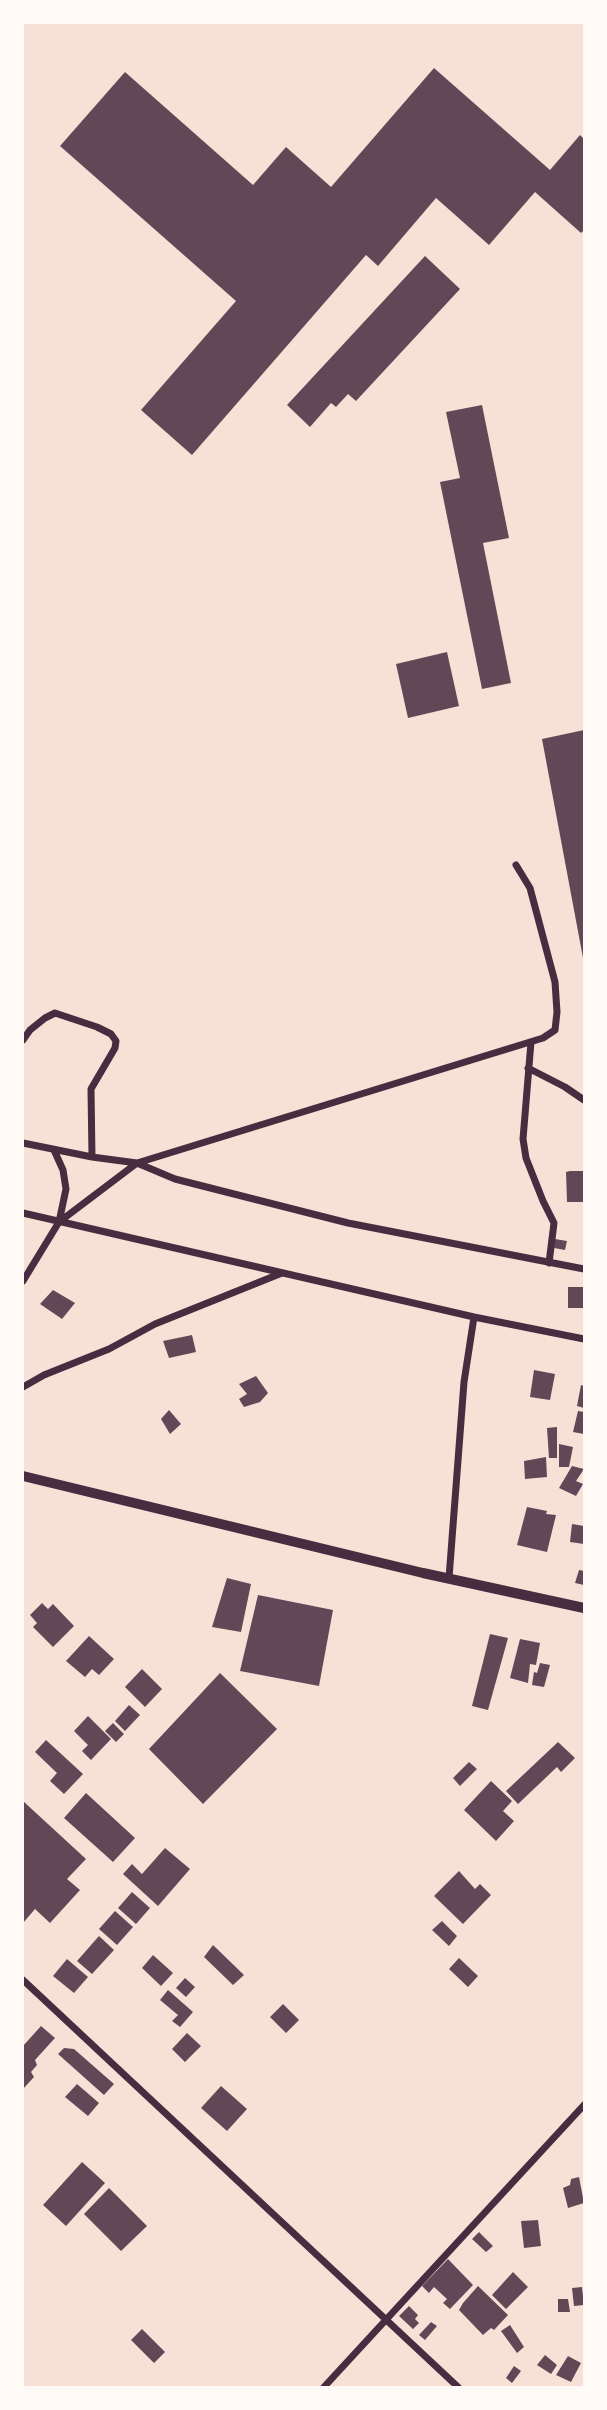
<!DOCTYPE html>
<html>
<head>
<meta charset="utf-8">
<style>
  body { margin:0 }
  #map { position:relative; width:607px; height:2410px; overflow:hidden; background:#f7e1d7; font-family:"Open Sans",sans-serif }
  canvas { display:block }
  .frame { position:absolute; inset:0; border:24px solid #fffaf5; pointer-events:none }
</style>
</head>
<body>
<div id="map">
<canvas width="607" height="2410"></canvas>
<div class="frame"></div>
</div>
<script>
const ctx = document.querySelector('canvas').getContext('2d');
ctx.lineJoin = 'round';
function paint(path, color) { ctx.fillStyle = color; ctx.fill(path, 'evenodd'); }
const poly = rows => new Path2D(rows.map(r => 'M' + r).join(''));
function strokePath(path, color, width, dash) { ctx.strokeStyle = color; ctx.lineWidth = width; ctx.lineCap = dash ? 'butt' : 'round'; ctx.setLineDash(dash || []); ctx.stroke(path); }
paint(poly([
  [434,68,550,170,580,135,584,139,584,230,581,233,535,192,489,245,436,198,378,266,366,255,192,455,141,410,236,301,60,146,125,72,253,185,286,147,331,187],
  [425,256,460,289,356,401,348,394,336,407,331,403,310,427,287,405],
  [482,405,509,538,483,543,511,683,482,689,440,482,460,478,446,412],
  [447,652,459,706,408,718,396,664],
  [584,730,584,958,583,958,542,739],
  [570,1171,584,1171,584,1202,567,1202,566,1172],
  [555,1239,567,1241,565,1250,554,1248],
  [568,1287,584,1287,584,1308,568,1308],
  [53,1290,75,1303,62,1319,40,1304],
  [192,1335,196,1352,169,1358,163,1341],
  [534,1370,555,1374,550,1400,530,1397],
  [256,1376,268,1393,260,1402,244,1407,239,1399,247,1394,239,1384],
  [581,1385,584,1386,584,1408,577,1406],
  [169,1410,181,1424,170,1434,161,1419],
  [578,1411,584,1412,584,1434,573,1432],
  [557,1427,557,1458,549,1458,547,1428],
  [559,1444,573,1447,569,1467,559,1467],
  [546,1457,547,1477,525,1479,524,1461],
  [572,1466,584,1469,576,1481,583,1484,576,1496,559,1488],
  [527,1507,547,1511,546,1514,556,1515,547,1552,517,1545],
  [572,1524,584,1526,584,1544,570,1542],
  [579,1570,584,1571,584,1585,575,1583],
  [227,1578,251,1584,241,1632,212,1627],
  [258,1595,333,1610,319,1686,240,1671],
  [42,1603,48,1609,53,1604,74,1626,53,1647,33,1627,37,1623,30,1615],
  [490,1634,508,1638,488,1710,472,1706],
  [89,1636,114,1659,99,1675,92,1669,85,1677,66,1661],
  [520,1639,540,1643,536,1665,530,1664,528,1683,510,1678],
  [540,1663,550,1665,544,1687,532,1685,534,1672,537,1673],
  [142,1669,162,1689,145,1707,125,1687],
  [220,1673,277,1729,203,1804,149,1749],
  [129,1705,140,1715,125,1731,115,1721],
  [88,1716,111,1739,91,1760,82,1751,88,1745,74,1731],
  [113,1723,124,1734,116,1742,105,1731],
  [46,1740,83,1774,64,1794,50,1781,57,1773,35,1752],
  [558,1742,575,1758,561,1772,557,1767,518,1804,506,1791],
  [469,1762,477,1769,460,1786,453,1778],
  [491,1781,512,1801,503,1811,514,1821,496,1841,464,1810],
  [86,1793,135,1838,113,1862,64,1818],
  [23,1801,86,1859,67,1879,80,1890,50,1923,35,1909,23,1923],
  [165,1848,190,1869,158,1906,123,1874,132,1864,142,1874],
  [459,1871,475,1889,480,1884,491,1895,463,1924,434,1896],
  [132,1892,150,1908,136,1924,118,1908],
  [115,1911,133,1927,117,1945,99,1929],
  [442,1921,457,1936,449,1946,432,1930],
  [99,1936,114,1950,92,1974,77,1961],
  [213,1945,244,1975,233,1985,204,1957],
  [153,1955,173,1973,161,1986,142,1968],
  [459,1958,478,1976,468,1987,449,1969],
  [67,1959,88,1977,74,1993,53,1976],
  [185,1978,195,1987,186,1997,176,1988],
  [168,1990,193,2012,180,2027,172,2021,178,2015,160,2000],
  [283,2004,299,2020,286,2033,270,2017],
  [41,2026,55,2038,35,2060,37,2065,31,2072,34,2077,23,2089,23,2046],
  [187,2033,201,2046,185,2062,172,2049],
  [64,2048,74,2049,114,2084,104,2095,58,2054],
  [77,2084,99,2103,88,2116,65,2097],
  [221,2086,247,2109,227,2131,201,2108],
  [82,2162,105,2183,66,2226,43,2205],
  [579,2177,584,2203,568,2208,563,2188,570,2185,571,2179],
  [109,2188,147,2226,121,2251,84,2214],
  [538,2220,541,2246,524,2248,521,2221],
  [479,2232,493,2246,486,2252,472,2239],
  [448,2259,473,2285,450,2309,443,2303,447,2299,434,2287,429,2293,422,2286],
  [513,2272,528,2287,506,2309,492,2295],
  [478,2286,508,2315,494,2330,491,2328,483,2335,459,2310,463,2303],
  [582,2287,584,2305,574,2306,572,2288],
  [558,2299,568,2299,570,2312,558,2312],
  [409,2306,418,2315,415,2319,419,2323,413,2329,399,2316],
  [431,2322,437,2326,425,2340,419,2335],
  [510,2325,524,2347,517,2353,501,2331],
  [142,2329,165,2352,154,2363,131,2340],
  [545,2355,557,2365,551,2374,537,2365],
  [568,2356,581,2363,571,2382,556,2375],
  [514,2366,521,2371,512,2383,506,2378]
]), '#644757');
strokePath(poly([
  [23,1040,30,1030,45,1018,55,1013,97,1027,111,1034,116,1041,115,1048,91,1089,92,1157],
  [531,1042,523,1139,526,1158,543,1201,554,1223,549,1263],
  [528,1068,565,1087,584,1100],
  [23,1143,92,1157,137,1163,543,1038,555,1030,557,1012,555,982,530,888,516,865],
  [23,1213,474,1317,584,1339],
  [59,1222,137,1163,175,1179,348,1223,584,1269],
  [23,1281,59,1222,66,1189,63,1170,54,1150],
  [23,1387,44,1375,109,1349,155,1324,282,1273],
  [449,1578,464,1382,474,1317],
  [23,1980,458,2387],
  [324,2387,584,2105]
]), '#4a2c40', 7);
strokePath(poly([
  [23,1476,423,1573,584,1608]
]), '#4a2c40', 10);
</script>
</body>
</html>
